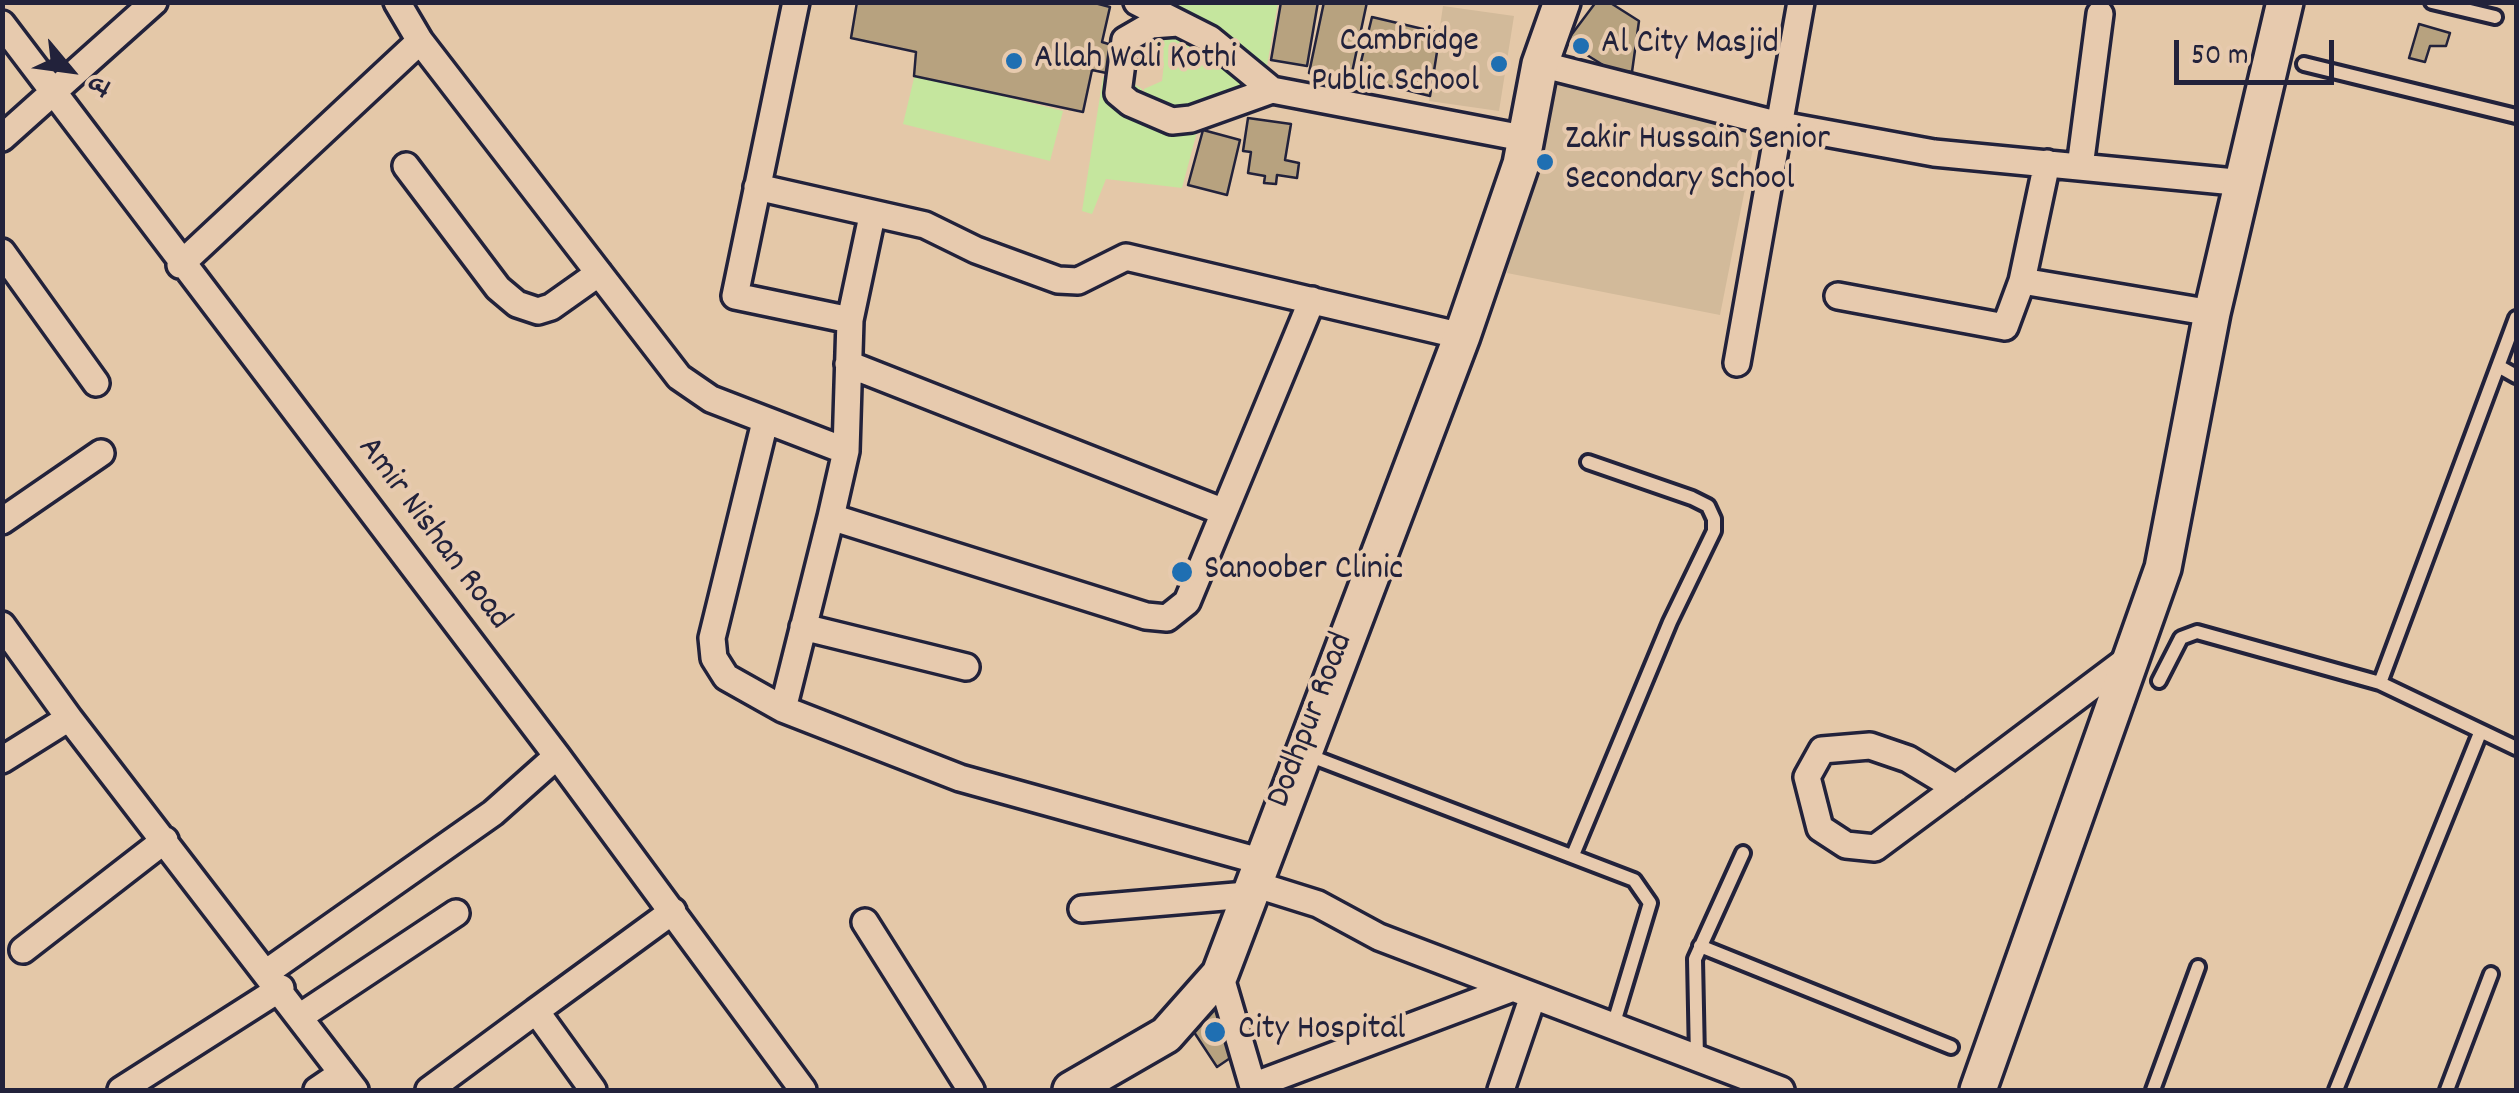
<!DOCTYPE html>
<html>
<head>
<meta charset="utf-8">
<style>
  body { margin:0 }
  #map { position:relative; width:2519px; height:1093px; overflow:hidden; background:#e4c8a8; font-family:Dekko,"Playpen Sans Deva",sans-serif }
  canvas { display:block }
  .frame { position:absolute; inset:0; border:5px solid #22223b; pointer-events:none }
  .north { position:absolute; left:20px; top:20px; width:100px; height:100px; -webkit-text-stroke:8px #e7caae; paint-order:stroke; rotate:119deg; font-size:28px; font-weight:700; line-height:40px; text-align:center; color:#22223b }
  .north::after { content:''; display:block; margin:auto; width:35px; height:45px; background:#22223b; clip-path:polygon(50% 0,100% 100%,50% 72%,0 100%) }
  .scale { position:absolute; left:2174px; top:40px; width:160px; height:45px; box-sizing:border-box; border:5px solid #22223b; border-top:0; padding-left:12px; font-size:30px; line-height:35px; white-space:nowrap; color:#22223b; -webkit-text-stroke:8px #e7caae; paint-order:stroke }
</style>
</head>
<body>
<div id="map">
<canvas width="2519" height="1093"></canvas>
<div class="frame"></div>
<div class="north">उ</div>
<div class="scale">50 m</div>
</div>
<script>
const ctx = document.querySelector('canvas').getContext('2d');
ctx.lineJoin = 'round';
function paint(path, color) { ctx.fillStyle = color; ctx.fill(path, 'evenodd'); }
const poly = rows => new Path2D(rows.map(r => 'M' + r).join(''));
function strokePath(path, color, width, dash) { ctx.strokeStyle = color; ctx.lineWidth = width; ctx.lineCap = dash ? 'butt' : 'round'; ctx.setLineDash(dash || []); ctx.stroke(path); }
function label(font, color, halo, rows, align = 'center') {
  ctx.font = font + ' Dekko,sans-serif'; ctx.lineWidth = 8; ctx.setLineDash([]); ctx.textBaseline = 'middle'; ctx.strokeStyle = halo; ctx.fillStyle = color; for (const [text, x, y, turn = 0] of rows) {
    ctx.save(); ctx.translate(x, y); ctx.rotate((+turn || 0) * Math.PI / 180); ctx.textAlign = isNaN(turn) ? turn : align; if (halo) ctx.strokeText(text, 0, 0); ctx.fillText(text, 0, 0); ctx.restore();
  }
}
paint(poly([
  [1443,6,1514,16,1499,111,1429,101],
  [1548,66,1761,108,1720,315,1507,273]
]), '#d2ba9a');
paint(poly([
  [1167,3,1278,3,1265,77,1165,11],
  [1180,31,1258,89,1198,128,1182,188,1106,179,1092,214,1082,211,1103,77,1129,81,1142,89,1146,107,1144,89,1162,81,1164,63,1149,50,1160,32],
  [915,74,1063,111,1050,161,903,124]
]), '#c5e69e');
const building = poly([
  [857,2,1091,2,1110,7,1102,42,1115,46,1111,74,1092,70,1083,112,914,76,916,52,851,38,857,2],
  [1281,2,1318,2,1307,66,1271,60,1281,2],
  [1324,2,1367,2,1350,82,1309,73,1324,2],
  [1596,2,1609,2,1639,21,1632,72,1611,70,1566,42,1596,2],
  [1372,17,1440,33,1430,96,1357,78,1372,17],
  [2419,24,2450,33,2446,46,2430,46,2425,62,2409,58,2419,24],
  [1248,118,1291,124,1285,160,1299,163,1297,178,1277,175,1276,184,1264,183,1265,176,1248,173,1251,152,1243,151,1248,118],
  [1203,130,1240,140,1227,195,1188,185,1203,130],
  [1213,1006,1242,1050,1217,1067,1188,1023,1213,1006]
]);
paint(building, '#b7a27f');
strokePath(building, '#22223b', 2.5);
const lane = poly([
  [2432,2,2495,17],
  [2304,64,2516,116],
  [2500,367,2516,376],
  [2159,681,2181,638,2197,632,2380,683,2516,748],
  [2380,683,2516,318],
  [1308,755,1634,880,1650,903,1613,1026],
  [1573,855,1670,622,1714,531,1714,519,1708,506,1692,498,1588,462],
  [1700,946,1951,1047],
  [1697,1058,1695,959,1743,853],
  [2153,1090,2198,967],
  [2336,1090,2480,733],
  [2447,1090,2491,974]
]);
const street = poly([
  [397,2,420,41,679,377,711,399,846,451],
  [796,2,735,296,850,320],
  [1137,2,1210,39,1272,90,1528,139],
  [1178,23,1151,25,1125,40,1118,93,1130,103,1172,121,1191,119,1272,90],
  [2,24,557,756,803,1090],
  [1540,64,1776,124,1934,153,2245,183],
  [2,138,154,2],
  [406,166,498,288,517,304,538,311,551,307,599,273],
  [2080,167,2100,14],
  [757,187,925,225,976,250,1058,280,1078,281,1126,257,1462,336],
  [872,216,850,320,846,451,831,517,1146,616,1167,618,1187,602,1312,300],
  [2,252,96,383],
  [180,265,420,41],
  [2022,281,2212,313],
  [1838,296,2005,327,2022,281,2047,163],
  [1737,363,1801,2],
  [848,364,1224,512],
  [765,422,712,638,714,658,726,677,783,709,960,778,1263,862],
  [2,521,101,453],
  [2,625,69,718,2,760],
  [803,627,966,667],
  [783,709,831,517],
  [69,718,355,1090],
  [1956,788,1908,759,1870,746,1822,750,1807,777,1820,828,1846,845,1875,848,1991,762,2132,656],
  [1251,883,1318,904,1379,937,1781,1090],
  [1082,909,1247,895],
  [865,922,971,1090],
  [23,950,165,840],
  [267,972,493,813,557,756],
  [1220,974,1254,1090],
  [301,1016,456,913],
  [1253,1086,1513,988],
  [121,1090,281,988],
  [317,1090,342,1073],
  [429,1090,536,1011],
  [593,1090,536,1011,673,911],
  [1501,1090,1533,996]
]);
const secondary = poly([
  [1071,1090,1166,1035,1220,974,1462,336,1521,164,1540,64,1562,2],
  [1978,1090,2163,568,2212,313,2285,2]
]);
strokePath(lane, '#22223b', 20);
strokePath(street, '#22223b', 32);
strokePath(secondary, '#22223b', 42);
strokePath(lane, '#e7caae', 12);
strokePath(street, '#e7caae', 25);
strokePath(secondary, '#e7caae', 35);
for (const [x, y, r, color] of [
  [1581,46,10,"#1f6fb2"],
  [1014,61,10,"#1f6fb2"],
  [1499,64,10,"#1f6fb2"],
  [1545,162,10,"#1f6fb2"],
  [1182,572,12,"#1f6fb2"],
  [1215,1032,12,"#1f6fb2"]
]) { const dot = new Path2D(); dot.arc(x, y, r, 0, 2 * Math.PI); ctx.fillStyle = color; ctx.fill(dot); strokePath(dot, '#e7caae', 4); }
label('35px', '#22223b', '#e7caae', [
  ["Cambridge",1479,44,"right"],
  ["Public School",1479,84,"right"],
  ["Al City Masjid",1601,46],
  ["Allah Wali Kothi",1034,61],
  ["Zakir Hussain Senior",1565,142],
  ["Secondary School",1565,182],
  ["Sanoober Clinic",1204,572],
  ["City Hospital",1238,1032]
], 'left');
label('35px', '#22223b', '#e7caae', [
  ["Amir Nishan Road",432,535,53],
  ["Dodhpur Road",1313,721,-69]
]);
</script>
</body>
</html>
